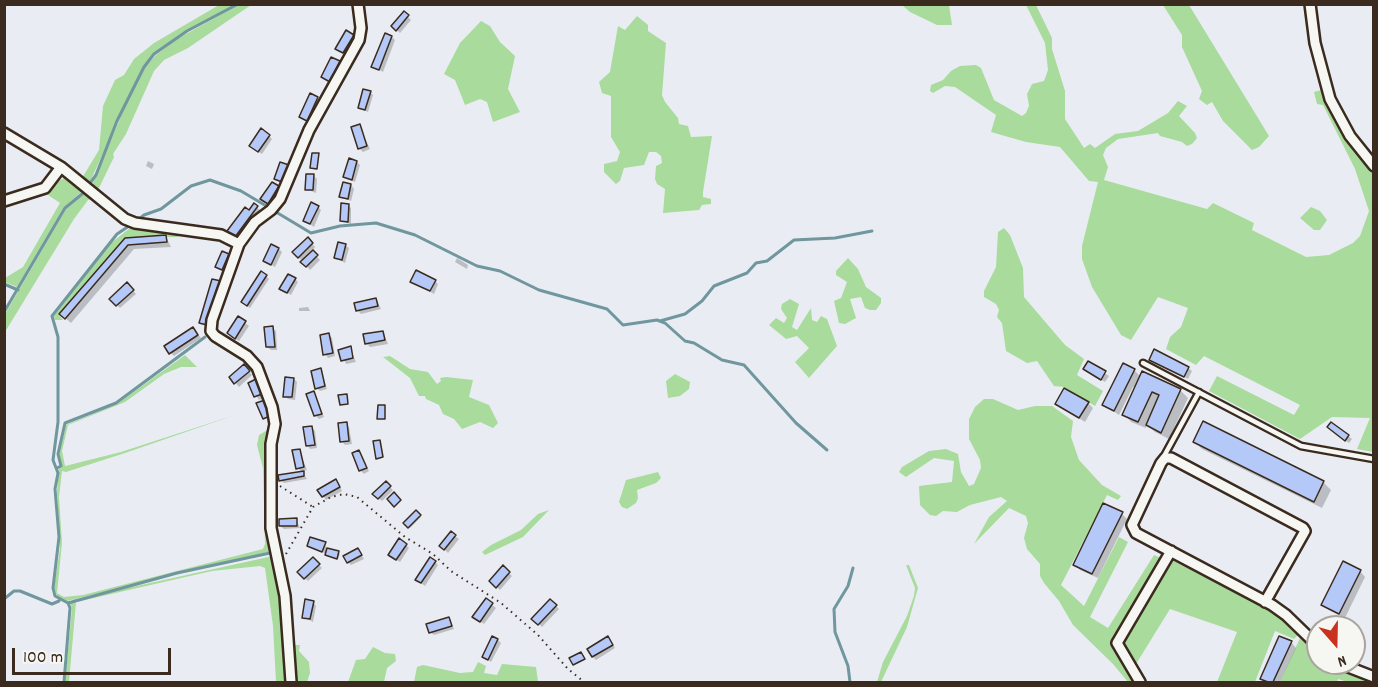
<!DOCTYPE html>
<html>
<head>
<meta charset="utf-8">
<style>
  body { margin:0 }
  #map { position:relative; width:1378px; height:687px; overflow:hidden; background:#e9edf3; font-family:Dekko,sans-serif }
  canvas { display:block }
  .frame { position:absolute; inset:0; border:6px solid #3b2a1e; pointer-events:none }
  .north { position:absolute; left:1306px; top:615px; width:60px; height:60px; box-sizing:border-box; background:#f6f6f2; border:2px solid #aba49d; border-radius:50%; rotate:160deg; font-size:16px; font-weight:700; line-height:24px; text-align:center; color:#3b2a1e }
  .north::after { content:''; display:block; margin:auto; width:21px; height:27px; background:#c8321e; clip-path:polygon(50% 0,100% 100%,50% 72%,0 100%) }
  .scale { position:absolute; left:12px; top:648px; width:159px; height:27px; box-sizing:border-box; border:3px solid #3b2a1e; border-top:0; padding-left:8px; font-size:18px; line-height:21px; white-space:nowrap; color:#3b2a1e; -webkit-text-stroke:4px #f6f6f2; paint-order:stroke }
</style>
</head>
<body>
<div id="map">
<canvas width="1378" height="687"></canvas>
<div class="frame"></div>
<div class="north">N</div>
<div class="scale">100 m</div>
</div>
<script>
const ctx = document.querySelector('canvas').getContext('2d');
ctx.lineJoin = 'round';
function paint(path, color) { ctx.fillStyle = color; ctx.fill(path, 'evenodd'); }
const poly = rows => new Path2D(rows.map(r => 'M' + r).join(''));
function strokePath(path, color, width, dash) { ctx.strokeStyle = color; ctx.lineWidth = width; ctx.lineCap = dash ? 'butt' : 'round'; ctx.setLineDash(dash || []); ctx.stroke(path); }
paint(poly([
  [240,4,251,5,188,48,164,60,154,71,126,134,113,154,114,157,98,190,92,185,127,102,145,67,156,55,177,39],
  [219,5,236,5,186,31,154,54,143,66,89,184,82,178,99,150,103,106,115,80,124,75,134,59,154,43],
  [902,5,949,5,952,25,937,25,910,12],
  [1026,5,1036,5,1052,38,1052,49,1065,91,1065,119,1084,148,1090,144,1095,148,1115,134,1138,131,1168,113,1178,101,1187,106,1179,116,1195,133,1197,138,1192,144,1187,146,1182,142,1160,136,1158,133,1118,139,1106,148,1103,155,1108,167,1104,180,1207,209,1213,203,1254,223,1252,230,1306,257,1329,255,1353,243,1360,236,1369,211,1355,169,1323,105,1317,104,1314,92,1325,89,1373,169,1373,452,1357,449,1370,418,1332,417,1300,439,1209,391,1217,376,1294,415,1300,405,1204,356,1196,365,1166,349,1170,337,1181,327,1188,308,1158,297,1131,340,1121,335,1092,287,1082,259,1082,246,1098,182,1089,181,1060,147,1026,142,991,132,996,115,955,87,945,86,933,93,930,91,931,85,943,80,951,71,960,66,976,65,981,68,994,100,1022,116,1026,113,1029,106,1027,94,1032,84,1044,81,1048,70,1045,43],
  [1163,5,1189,5,1269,136,1259,147,1252,150,1223,121,1212,102,1207,105,1199,99,1202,91,1182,47,1182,35],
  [637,16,648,25,648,31,666,43,662,95,665,102,678,118,679,124,688,126,691,137,712,136,703,192,703,197,711,199,711,204,702,205,699,210,663,213,665,189,657,184,655,179,656,166,662,163,661,156,656,152,649,152,644,165,624,168,620,181,616,184,604,172,604,164,617,161,620,152,611,137,611,96,602,93,599,82,610,72,618,26,625,30],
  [481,21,490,26,500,42,515,56,508,89,520,112,493,122,487,102,480,99,465,105,455,80,444,74,460,43],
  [64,178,86,188,64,207,17,287,5,282,5,278,23,267,60,203,42,191],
  [89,189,97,197,88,200,74,219,5,332,5,314,66,209],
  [1311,207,1320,211,1327,220,1320,230,1314,230,1300,218],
  [134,225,182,231,178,237,125,238,59,315,63,320,55,320,54,316,111,243],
  [1004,228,1010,235,1023,268,1024,297,1065,345,1084,359,1077,375,1103,391,1095,406,1064,387,1054,386,1037,361,1027,363,1006,351,1002,323,997,317,999,310,996,304,984,297,984,291,996,267,998,232],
  [848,258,858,269,866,287,881,298,881,303,876,310,870,310,865,308,861,297,850,299,856,318,845,324,839,323,834,301,841,298,847,282,836,275,836,271],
  [790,299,799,304,792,327,797,330,811,308,812,320,817,322,821,316,827,319,837,346,809,378,795,362,809,348,797,336,786,339,769,325,776,318,784,323,787,318,781,309,782,304],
  [185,355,197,367,181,367,164,374,125,402,68,425,62,451,65,466,121,452,235,415,125,453,66,472,62,471,59,497,62,543,57,593,64,597,83,595,263,549,265,544,263,468,257,445,259,435,271,428,272,551,67,601,61,599,57,596,54,588,60,548,57,492,59,469,62,467,59,454,66,425,117,404],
  [390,356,410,369,428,372,437,384,441,381,440,378,446,377,473,380,469,397,489,405,498,423,493,428,480,422,462,429,454,419,443,414,439,405,426,399,425,396,419,396,410,378,383,357],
  [675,374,690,382,689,389,680,396,668,398,666,381],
  [984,399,993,399,1018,410,1035,406,1052,406,1073,421,1071,437,1079,460,1102,485,1121,496,1118,500,1107,495,1061,585,1084,606,1119,537,1128,542,1090,617,1108,628,1154,555,1161,558,1113,640,1112,644,1135,682,1128,682,1113,664,1073,625,1059,601,1044,583,1040,576,1040,564,1027,549,1024,538,1028,523,1026,516,1009,508,974,544,989,517,1007,501,1001,497,970,505,957,512,943,511,936,516,930,515,920,505,919,486,952,482,954,461,934,458,906,477,899,472,902,467,929,451,946,449,958,454,961,472,969,486,974,484,981,468,980,460,969,439,969,419,975,407],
  [658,472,661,478,656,483,637,490,638,498,636,503,627,509,622,507,619,502,626,480],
  [549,510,523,537,485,555,482,552,491,545,521,530,538,514],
  [273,556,283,600,287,682,276,682,273,626,265,568,260,566,212,571,76,602,69,682,65,682,72,608,70,603,73,600],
  [1173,561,1263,606,1287,623,1298,635,1294,639,1275,631,1255,682,1217,682,1237,632,1170,609,1136,664,1123,642],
  [906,565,909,565,918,588,907,627,881,682,877,682,883,662,907,616,914,596,915,588],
  [1300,638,1318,655,1318,663,1327,663,1342,672,1369,682,1348,682,1338,679,1337,682,1280,682],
  [293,645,300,645,299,651,309,662,310,673,307,682,294,682],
  [373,647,385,653,395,654,396,661,387,668,384,682,348,682,356,660,365,659],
  [478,662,486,666,484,673,497,675,502,664,536,667,538,682,414,682,417,667,423,665,460,673,473,672]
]), '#a8db9c');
paint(poly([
  [404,13,411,20,400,33,393,26],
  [353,36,356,39,347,55,337,48],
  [392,37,395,40,383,72,373,66],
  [332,59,343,66,333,84,323,77],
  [370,92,373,95,368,112,359,108],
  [311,95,321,101,311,123,301,117],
  [359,126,370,149,363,152,359,148],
  [269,136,272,139,262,154,254,149],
  [148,161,154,164,152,169,146,166],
  [357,162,360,165,355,182,345,177],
  [314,176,317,179,316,193,306,189],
  [272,184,282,191,272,207,262,199],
  [351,185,354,189,351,201,341,197],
  [254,205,260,210,239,239,232,234],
  [348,205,351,208,351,224,341,221],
  [318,207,321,210,314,227,305,221],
  [166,237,171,247,134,249,71,323,61,314,126,239],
  [308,239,315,247,312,251,320,260,310,270,294,252],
  [345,245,349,248,345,263,336,258],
  [279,249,282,252,275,267,265,261],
  [228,255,231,259,225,272,217,267],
  [457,258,468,265,467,269,455,262],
  [266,276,269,279,250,308,246,305],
  [295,279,298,282,291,295,281,289],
  [435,281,438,284,434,294,412,282],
  [127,284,136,294,120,308,111,299],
  [376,299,381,309,361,314,357,310],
  [308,307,310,311,299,311,299,308],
  [239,318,249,326,239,341,232,337],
  [272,328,276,331,277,350,271,350,267,347],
  [196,332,201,338,174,356,171,353],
  [383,332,388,344,370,347,366,343],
  [329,335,332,338,335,356,328,358,325,354],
  [350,348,356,362,346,364,340,351],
  [1151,359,1188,368,1192,371,1188,379],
  [1089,363,1109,376,1105,382,1089,372],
  [244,366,252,375,239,387,231,377],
  [320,370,327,389,320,391,317,388],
  [1134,370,1141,377,1143,373,1180,390,1188,398,1169,439,1155,432,1147,425,1146,428,1131,422,1124,414,1136,388,1133,387,1119,415,1104,405],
  [294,379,297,382,295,400,288,399,285,396],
  [255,381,264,397,259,400,250,384],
  [314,393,324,417,319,419,315,415],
  [1088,403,1093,408,1085,422,1057,404],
  [1204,423,1323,482,1331,490,1322,508,1202,449,1195,442],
  [346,424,349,427,352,444,345,445,342,441],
  [1332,424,1352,439,1349,443,1332,431],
  [312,428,315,431,317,448,310,449,307,445],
  [299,450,307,470,302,471,307,479,284,483,280,480,302,472,298,468],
  [359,452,369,471,364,474,360,470],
  [386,483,393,490,382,501,374,494],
  [339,484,342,491,326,500,323,496],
  [416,512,421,517,410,528,405,523],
  [1122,514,1127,519,1098,578,1080,570,1075,564],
  [296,519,300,528,284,529,280,526],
  [451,533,459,539,448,553,444,549],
  [325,544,327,549,340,554,338,559,308,546],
  [406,545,409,548,400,562,393,558],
  [358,550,364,559,351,565,348,562],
  [313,559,322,568,308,581,299,572],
  [435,562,438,565,425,586,421,583],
  [503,567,512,576,500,590,491,581],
  [1360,571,1365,577,1345,618,1329,610,1323,605],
  [486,600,496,608,484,624,478,620],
  [550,601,559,609,542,627,534,619],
  [313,602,316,606,313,622,304,617],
  [449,618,454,629,434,635,430,632],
  [608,638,615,648,596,660,593,657],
  [498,640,501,643,491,662,483,656],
  [1291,642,1296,648,1280,682,1266,682,1261,678]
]), '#0003');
strokePath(poly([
  [276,212,311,233,340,226,376,223,415,235,477,266,500,271,539,290,607,309,623,325,657,320,665,323,685,341,694,343,722,360,744,365,796,423,827,450],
  [138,220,144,215,161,209,191,186,210,180,241,191,268,207],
  [4,284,18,290],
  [4,312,65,208,82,194,96,175,117,121,144,67,154,54,187,31,238,4],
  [660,321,685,314,702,301,714,286,747,273,756,263,767,261,794,240,835,238,872,231],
  [57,468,61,466,58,454,65,423,116,403,205,337],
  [4,599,14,591,20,591,52,604,59,601],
  [68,603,177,573,270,553],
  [64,682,70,608,68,603,55,596,53,588,59,537,55,489,58,473,53,460,58,422,58,337,52,316,117,234,132,224],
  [850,682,848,666,835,632,834,609,848,586,853,568]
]), '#70969e', 3);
const building = poly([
  [404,11,409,15,396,31,391,26,404,11],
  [346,30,354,35,343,53,335,49,346,30],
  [385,33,392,36,379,70,371,67,385,33],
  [331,57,340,61,330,82,321,77,331,57],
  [363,89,371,91,365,110,358,108,363,89],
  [310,93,318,97,307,121,299,117,310,93],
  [360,124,367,146,358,149,351,127,360,124],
  [261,128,270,135,258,152,249,146,261,128],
  [312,153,319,153,317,169,310,168,312,153],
  [349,158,357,161,352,180,343,177,349,158],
  [280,162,289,165,282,182,274,179,280,162],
  [306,174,314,174,313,190,305,190,306,174],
  [272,182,279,186,268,204,260,199,272,182],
  [343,182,351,184,348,199,339,197,343,182],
  [311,202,319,206,310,224,303,221,311,202],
  [254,203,258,206,235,237,227,231,245,207,249,210,254,203],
  [341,203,349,204,348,222,340,221,341,203],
  [166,235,167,242,128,245,65,319,59,314,125,238,166,235],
  [308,237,313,243,298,258,292,252,308,237],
  [338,242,346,244,342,260,334,258,338,242],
  [271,244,279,248,271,265,263,261,271,244],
  [313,250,318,255,306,267,300,262,313,250],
  [222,251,229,254,222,270,215,267,222,251],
  [416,270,436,280,430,291,410,282,416,270],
  [261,271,267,275,247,306,241,302,261,271],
  [288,274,296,278,287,293,279,289,288,274],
  [212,279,221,281,207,325,199,323,212,279],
  [127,282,134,290,116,306,109,299,127,282],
  [376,298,378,306,356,311,354,303,376,298],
  [238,316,246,321,235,339,227,333,238,316],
  [273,326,275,347,266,347,264,327,273,326],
  [193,327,198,335,169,354,164,346,193,327],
  [383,331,385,340,365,344,363,334,383,331],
  [329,333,333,353,323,355,320,335,329,333],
  [351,346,353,358,341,361,338,350,351,346],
  [1154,349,1189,367,1184,377,1149,360,1154,349],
  [1088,361,1106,371,1101,380,1083,369,1088,361],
  [1123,363,1135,369,1114,411,1102,405,1123,363],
  [244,364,250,371,234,384,229,377,244,364],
  [321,368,325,386,315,389,311,371,321,368],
  [1142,371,1181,389,1161,433,1146,425,1159,395,1152,392,1138,422,1122,415,1142,371],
  [285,377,294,378,292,397,283,397,285,377],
  [256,379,262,394,254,397,248,383,256,379],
  [1064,388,1089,402,1079,418,1055,404,1064,388],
  [314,391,322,414,314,416,306,394,314,391],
  [347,394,348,404,340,405,338,395,347,394],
  [265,400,272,415,263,419,256,403,265,400],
  [378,405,385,405,385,419,377,419,378,405],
  [1203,421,1324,481,1314,502,1193,442,1203,421],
  [347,422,349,441,340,442,338,423,347,422],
  [1331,422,1349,435,1345,441,1327,427,1331,422],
  [312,426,315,445,306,446,303,427,312,426],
  [380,440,383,457,376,459,373,441,380,440],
  [300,449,304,467,296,469,292,450,300,449],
  [359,450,367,468,359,471,352,453,359,450],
  [304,471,304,476,279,481,278,475,304,471],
  [336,479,340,487,322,497,317,490,336,479],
  [386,481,391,486,378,499,372,494,386,481],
  [394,492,401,500,394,507,387,499,394,492],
  [1103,503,1123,512,1092,574,1073,565,1103,503],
  [416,510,421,515,408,528,403,523,416,510],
  [297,518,297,526,279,526,279,519,297,518],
  [451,531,456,535,444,550,439,546,451,531],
  [310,537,326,542,322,552,307,546,310,537],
  [399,538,407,544,396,560,388,555,399,538],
  [327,548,339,551,337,559,325,555,327,548],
  [358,548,362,555,347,563,343,556,358,548],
  [313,557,320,564,304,579,297,572,313,557],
  [430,557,436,561,421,583,415,580,430,557],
  [1343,561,1361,570,1339,614,1321,605,1343,561],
  [503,565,510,572,496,588,489,581,503,565],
  [486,598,493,603,480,622,472,617,486,598],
  [305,599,314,601,310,619,302,618,305,599],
  [550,599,557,605,538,625,531,619,550,599],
  [449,617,452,626,429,633,426,624,449,617],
  [492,636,498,639,488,660,482,657,492,636],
  [608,636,613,645,592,657,587,649,608,636],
  [1279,636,1292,641,1273,682,1268,682,1260,679,1279,636],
  [581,652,585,659,573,665,569,658,581,652]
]);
paint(building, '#b5c9f8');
strokePath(building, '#3b2a1e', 1.5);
const lane = poly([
  [1143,363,1301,446,1374,459],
  [1163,458,1199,392]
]);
const street = poly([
  [1310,4,1315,43,1330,99,1350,136,1374,166],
  [4,133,61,167,125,219,135,223,221,235,239,244],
  [4,201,45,188,61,167],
  [1265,602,1305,531,1303,528,1171,458,1165,458,1161,463,1132,525,1136,533,1272,605,1286,615,1318,646],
  [1338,663,1374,677],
  [291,682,285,596,271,528,271,444,275,424,272,407,257,367,247,356,215,336,211,331,212,320,239,244,255,222,271,210,280,199,309,130,359,40,361,28,358,4],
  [1140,682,1117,643,1171,551]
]);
strokePath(lane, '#3b2a1e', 9);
strokePath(street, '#3b2a1e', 14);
strokePath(poly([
  [280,486,313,507],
  [286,554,313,507,331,497,344,494,357,497,405,537,433,554,451,571,501,603,538,635,568,669,584,682]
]), '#3b2a1e', 2, [1.5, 4.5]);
strokePath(lane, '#f6f6f2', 4.5);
strokePath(street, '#f6f6f2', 9);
</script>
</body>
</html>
